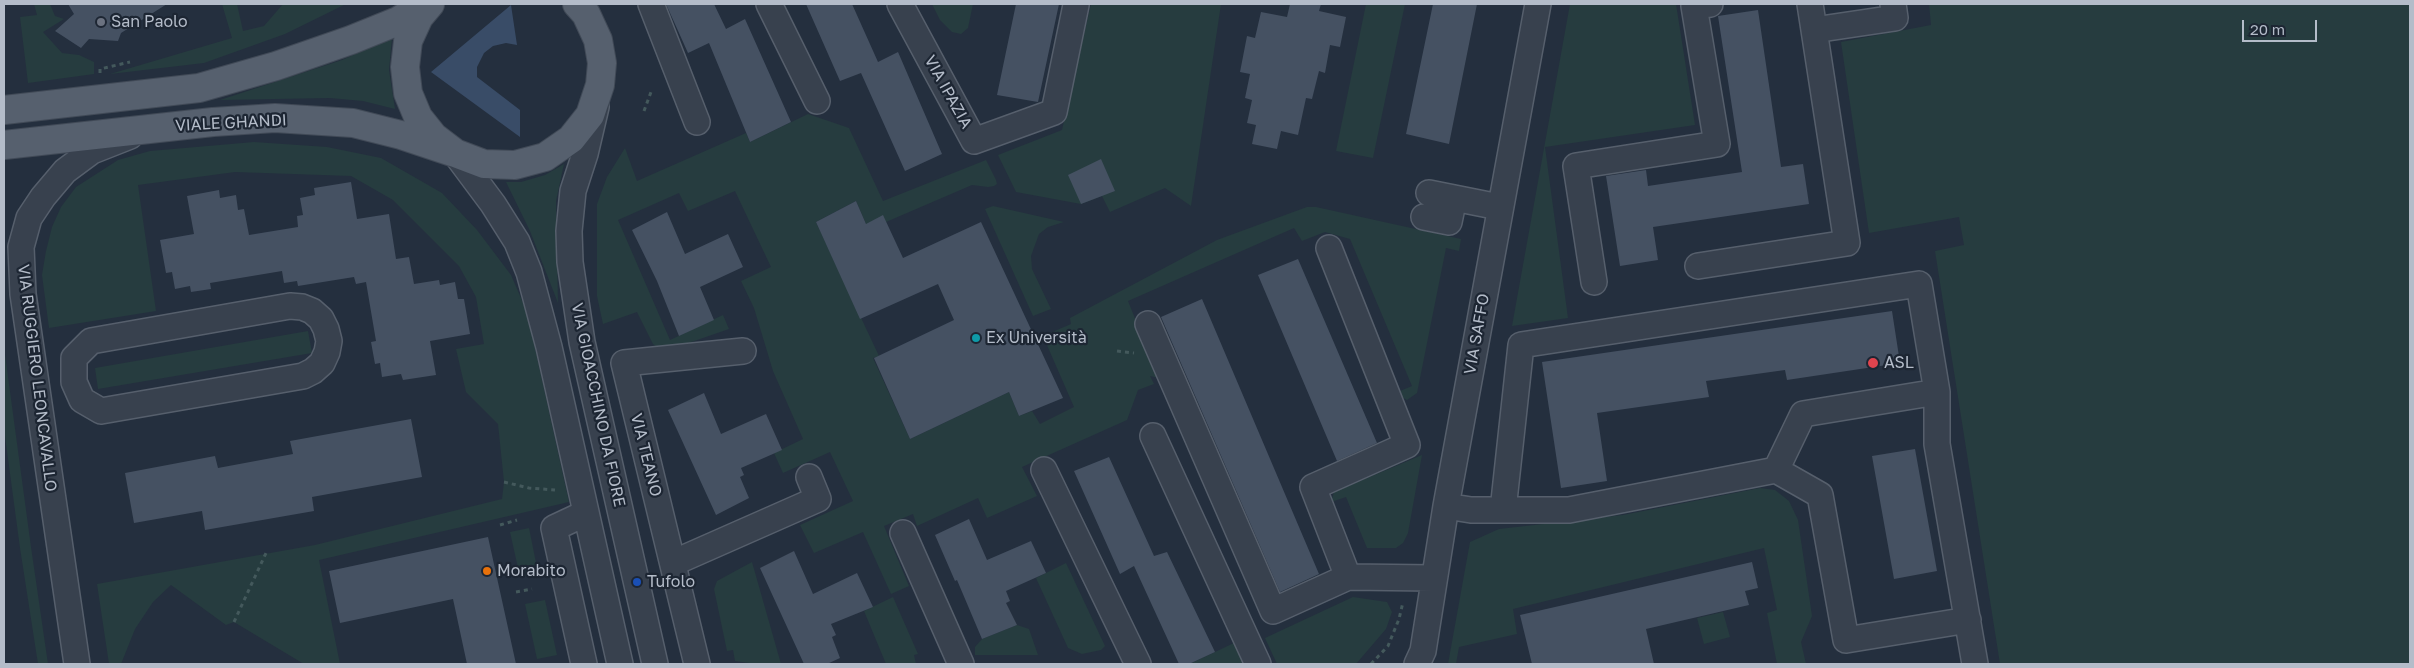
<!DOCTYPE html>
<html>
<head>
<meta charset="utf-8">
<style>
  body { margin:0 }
  #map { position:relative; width:2414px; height:668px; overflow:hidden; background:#242f3e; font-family:"Golos Text",sans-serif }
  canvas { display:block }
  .frame { position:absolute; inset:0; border:5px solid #b4bcc9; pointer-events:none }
  .scale { position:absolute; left:2242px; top:20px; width:75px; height:22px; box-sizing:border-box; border:2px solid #b4bcc9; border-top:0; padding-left:6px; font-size:15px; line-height:18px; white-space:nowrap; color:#b4bcc9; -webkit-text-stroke:4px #1d2633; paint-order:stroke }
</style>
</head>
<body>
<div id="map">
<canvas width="2414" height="668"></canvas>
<div class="frame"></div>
<div class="scale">20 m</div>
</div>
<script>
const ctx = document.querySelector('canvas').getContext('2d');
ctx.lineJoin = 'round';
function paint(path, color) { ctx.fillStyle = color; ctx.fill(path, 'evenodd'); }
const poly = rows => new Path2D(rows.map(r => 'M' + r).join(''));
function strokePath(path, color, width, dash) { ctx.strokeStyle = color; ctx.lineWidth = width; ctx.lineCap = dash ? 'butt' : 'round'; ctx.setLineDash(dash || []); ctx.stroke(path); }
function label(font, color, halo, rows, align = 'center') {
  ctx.font = font + ' "Golos Text",sans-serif'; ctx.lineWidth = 4.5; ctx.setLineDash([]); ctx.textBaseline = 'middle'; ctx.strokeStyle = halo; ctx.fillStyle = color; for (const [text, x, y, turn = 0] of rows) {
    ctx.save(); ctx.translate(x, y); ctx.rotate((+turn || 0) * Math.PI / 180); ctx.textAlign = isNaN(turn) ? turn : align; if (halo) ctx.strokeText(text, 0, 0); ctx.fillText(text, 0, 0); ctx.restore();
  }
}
paint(poly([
  [34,4,50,4,55,16,64,19,43,32,62,53,79,55,94,62,94,74,28,83,20,17,37,15],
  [222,4,237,4,243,31,264,26,283,4,346,4,285,34,204,63,110,74,232,38],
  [932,4,973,4,968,28,961,34,952,32,940,20],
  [1091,4,1221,4,1191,206,1165,188,1110,212,1102,196,1081,204,1016,192,998,155,1062,130],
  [1366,4,1405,4,1373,158,1336,151],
  [1570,4,1676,4,1695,125,1545,147,1568,318,1512,326],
  [1929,4,2410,4,2410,664,2000,664,1935,251,1964,245,1959,217,1869,233,1841,42,1931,25],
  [392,38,389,70,395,109,363,101,330,98,220,100,342,60],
  [808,114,849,128,883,201,986,160,996,180,997,184,994,186,988,187,972,185,886,222,866,224,856,201,816,222,879,356,873,358,910,439,1009,392,1019,416,1032,411,1040,424,1074,407,1043,336,1071,324,1070,318,1217,240,1307,207,1316,207,1461,239,1459,251,1446,248,1417,393,1407,400,1400,396,1400,391,1412,386,1350,239,1325,232,1302,241,1294,228,1128,301,1159,378,1150,376,1154,384,1138,390,1127,420,1022,467,1037,496,987,518,978,498,917,526,913,514,884,526,909,586,891,594,863,532,814,553,800,525,853,501,830,452,783,473,774,453,803,439,773,371,754,308,741,281,771,267,735,191,688,211,679,193,618,220,670,340,723,315,729,329,677,347,658,348,653,344,637,312,603,324,597,296,597,204,607,177,625,148,637,181,746,133,750,142],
  [254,142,327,147,381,158,442,193,477,230,511,275,527,312,569,502,319,560,340,664,304,664,234,622,226,625,171,585,153,602,135,629,121,664,109,664,97,584,315,545,502,499,504,482,498,424,466,392,456,349,484,344,476,297,459,266,393,200,351,176,235,172,138,185,156,311,49,328,42,275,46,251,52,227,61,207,76,187,118,160,150,151],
  [564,164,556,201,558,303,530,231,506,182,521,182,545,175],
  [993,206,1064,222,1048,227,1039,234,1031,256,1032,269,1051,309,1033,316,985,209],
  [308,331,312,353,98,389,95,368],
  [4,347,31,547,48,664,38,664,20,548,4,429],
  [1422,455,1408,533,1403,543,1396,548,1367,548,1346,497,1331,502,1334,492],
  [1760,488,1775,490,1789,501,1798,520,1812,616,1801,642,1806,664,1777,664,1767,613,1777,610,1764,548,1513,609,1517,634,1459,647,1456,664,1448,664,1470,542,1499,529,1623,515],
  [529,528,538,573,520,577,510,532],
  [752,562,781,664,756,664,735,661,733,650,727,651,714,589,717,581],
  [1066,563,1105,646,1101,650,1082,654,1068,648,1036,578],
  [893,597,918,654,914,655,916,664,886,664,864,611],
  [1353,597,1387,602,1392,612,1386,629,1356,664,1277,664,1265,638],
  [545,600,557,655,537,659,525,604],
  [1723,612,1730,637,1704,644,1697,618],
  [1017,625,1029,629,1038,655,975,655,975,647,982,639],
  [1236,642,1245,664,1189,664,1215,652]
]), '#263c3f');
paint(poly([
  [511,5,517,45,506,43,493,46,484,53,477,67,477,77,520,110,520,137,431,72]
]), '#394c67');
paint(poly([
  [68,4,167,4,121,33,118,41,89,39,81,48,55,31,74,14],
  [666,4,714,4,726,29,745,19,791,122,750,142,709,43,688,53],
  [806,4,852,4,878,62,898,52,942,154,905,171,861,73,840,81],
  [1016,4,1059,4,1038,102,997,95],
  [1290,4,1321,4,1319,11,1346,17,1340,47,1330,45,1325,73,1319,71,1312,99,1306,98,1298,135,1281,131,1277,149,1252,144,1256,125,1247,123,1252,100,1245,98,1250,74,1240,72,1247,36,1255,38,1261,12,1287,17],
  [1433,4,1477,4,1449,144,1406,134],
  [1758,10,1781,167,1803,164,1809,204,1653,227,1658,260,1620,266,1606,176,1646,170,1648,186,1742,172,1718,16],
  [1101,159,1115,191,1081,204,1068,175],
  [351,182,357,219,389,214,396,259,409,257,414,284,439,280,440,285,455,282,458,299,464,299,470,334,430,341,436,375,403,380,401,374,382,377,380,363,375,364,371,342,376,341,366,282,356,284,354,277,298,286,297,281,284,283,282,271,210,283,211,289,191,292,190,286,175,289,172,272,166,273,160,240,194,234,187,196,219,190,220,198,236,195,238,210,244,209,249,235,298,227,297,216,303,215,300,198,315,195,314,188],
  [856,201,866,224,883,215,903,258,981,222,1063,398,1019,416,1009,392,910,439,874,358,954,320,938,284,860,319,816,222],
  [667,212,685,254,728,234,743,267,700,287,714,320,679,336,657,281,632,230],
  [1298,259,1377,443,1337,461,1258,275],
  [1202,299,1319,574,1280,592,1161,317],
  [1892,311,1900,363,1787,380,1785,370,1706,381,1709,397,1597,413,1607,481,1561,488,1542,362],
  [704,393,721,434,766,414,782,450,741,468,744,475,740,477,749,498,716,515,668,410],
  [411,419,422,477,312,497,314,511,205,530,202,511,134,523,125,473,215,456,218,468,293,454,290,441],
  [1915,449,1937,571,1894,579,1872,456],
  [1109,457,1154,556,1167,552,1215,652,1189,664,1179,664,1134,566,1120,574,1074,471],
  [969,519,987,560,1031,541,1046,573,1006,591,1010,601,1006,603,1017,625,982,639,957,580,955,581,935,535],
  [488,537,516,664,467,664,453,599,340,623,329,571],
  [794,551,813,594,857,573,873,607,831,624,836,635,832,637,840,658,827,664,804,664,760,568],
  [1752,562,1758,588,1745,591,1749,605,1646,629,1654,664,1532,664,1520,615]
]), '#455162');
const minor = poly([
  [651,4,697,122],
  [769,4,817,101],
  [900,4,974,141,1054,112,1076,5],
  [1814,30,1895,18,1893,4],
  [596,107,585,154,573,191,569,231,570,262,582,342,655,664],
  [455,153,493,204,517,242,529,272,549,347,620,664],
  [1429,193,1499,207],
  [1424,217,1449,222,1454,198],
  [1329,248,1407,445,1313,487,1348,577,1434,578],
  [1698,266,1847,243,1810,4],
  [1594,282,1576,166,1717,144,1694,6,1710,4],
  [290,306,302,307,312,311,321,319,326,329,329,341,327,352,322,363,313,371,303,376,101,411,82,400,74,382,74,358,91,341,290,306],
  [1148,324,1273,611,1348,577],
  [1153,436,1258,664],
  [1044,470,1138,664],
  [1776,470,1820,495,1846,640,1968,620],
  [1446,506,1471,510,1569,510,1776,470,1803,414,1937,392],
  [1503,510,1521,345,1919,284,1937,392,1937,444,1975,664],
  [903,533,961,664],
  [673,563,818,499,809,477],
  [77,664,23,294,21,247,29,218,43,197,65,171,92,151,130,136],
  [584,664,554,528,586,513],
  [697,664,624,363,743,351],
  [1417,664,1423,651,1446,506,1538,4]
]);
const major = poly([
  [430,4,419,17,408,41,405,67,408,93,418,117,434,137,455,153,484,164,515,165,545,157,571,139,590,115,600,85,602,63,598,40,586,14,577,4],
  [4,110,199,88,276,66,351,40,398,21,425,4],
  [4,145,213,122,275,118,353,123,401,135,455,153]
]);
strokePath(minor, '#565f6c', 28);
strokePath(major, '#414a57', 30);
strokePath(poly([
  [100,73,100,69,130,62],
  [644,111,651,92],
  [1117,351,1134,353],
  [504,482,529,488,555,490],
  [500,525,517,520],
  [516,592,532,589],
  [234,622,266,553],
  [1371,664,1388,646,1399,619,1403,602]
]), '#44595c', 3, [4, 4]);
strokePath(minor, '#38414e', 25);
strokePath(major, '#56606e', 28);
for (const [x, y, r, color] of [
  [101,22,5,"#6b7280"],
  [976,338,5,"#0f9aa8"],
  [1873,363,6,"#e0444e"],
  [487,571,5,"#e8710a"],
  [637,582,5,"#1a4fb4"]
]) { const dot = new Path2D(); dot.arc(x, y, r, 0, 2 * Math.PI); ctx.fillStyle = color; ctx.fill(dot); strokePath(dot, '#1d2633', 2); }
label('16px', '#b4bcc9', '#1d2633', [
  ["San Paolo",111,22],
  ["Ex Università",986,338],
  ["ASL",1884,363],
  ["Morabito",497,571],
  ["Tufolo",647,582]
], 'left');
label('16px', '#b4bcc9', '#1d2633', [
  ["VIA IPAZIA",948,92,61],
  ["VIALE GHANDI",231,123,-3],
  ["VIA SAFFO",1477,334,-80],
  ["VIA RUGGIERO LEONCAVALLO",37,378,83],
  ["VIA GIOACCHINO DA FIORE",598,405,78],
  ["VIA TEANO",646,455,76]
]);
</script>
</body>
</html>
